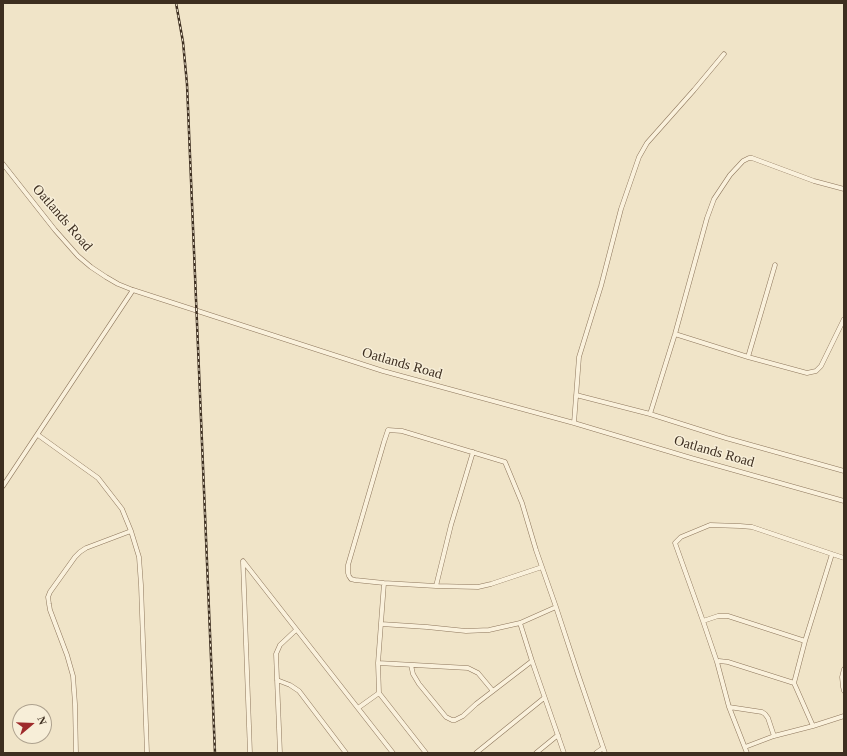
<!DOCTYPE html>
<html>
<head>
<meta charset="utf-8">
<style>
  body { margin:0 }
  #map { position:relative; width:847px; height:756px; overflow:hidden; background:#f0e4c8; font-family:Georgia,serif }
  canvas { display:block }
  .frame { position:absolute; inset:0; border:4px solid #3d2e20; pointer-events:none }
  .north { position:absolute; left:12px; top:704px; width:40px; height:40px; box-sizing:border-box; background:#f7eed8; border:1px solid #ada18e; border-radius:50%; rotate:71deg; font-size:11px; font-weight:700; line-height:16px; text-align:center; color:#3d2e20 }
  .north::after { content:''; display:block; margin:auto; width:14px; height:18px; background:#9e2a2b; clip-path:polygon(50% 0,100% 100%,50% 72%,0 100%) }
</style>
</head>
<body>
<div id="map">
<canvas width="847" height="756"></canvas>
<div class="frame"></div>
<div class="north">N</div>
</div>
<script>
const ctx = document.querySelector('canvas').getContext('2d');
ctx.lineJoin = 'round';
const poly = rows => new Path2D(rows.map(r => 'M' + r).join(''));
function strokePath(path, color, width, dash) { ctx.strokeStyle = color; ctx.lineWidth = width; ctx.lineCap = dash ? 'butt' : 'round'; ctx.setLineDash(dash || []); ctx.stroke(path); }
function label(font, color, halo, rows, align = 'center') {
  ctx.font = font + ' Georgia,serif'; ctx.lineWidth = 3; ctx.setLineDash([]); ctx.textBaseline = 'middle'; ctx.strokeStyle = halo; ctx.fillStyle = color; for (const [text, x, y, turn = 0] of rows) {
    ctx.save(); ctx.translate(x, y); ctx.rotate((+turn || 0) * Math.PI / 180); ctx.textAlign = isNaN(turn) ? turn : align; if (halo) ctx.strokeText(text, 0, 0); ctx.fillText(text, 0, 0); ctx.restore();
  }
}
const minor = poly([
  [3,164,55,230,78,256,91,267,106,277,118,284,133,290,383,371,574,423,691,458,844,501],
  [675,334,748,357,807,373,816,371,821,366,844,319],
  [748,357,775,265],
  [576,395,650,414,726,438,844,471],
  [650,414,675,334,707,218,714,199,730,175,743,161,749,158,752,158,814,181,844,189],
  [574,423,579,357,601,286,621,209,639,157,647,143,694,90,724,54],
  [38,435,98,478,122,509,131,531,139,557,141,585,147,753],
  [3,486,133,290],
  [243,561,393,753],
  [243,562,250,753],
  [542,567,491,584,478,587,436,586,384,583,355,580,351,579,349,576,348,573,348,565,384,442,388,430,402,431,505,462,522,503,536,550,556,607,578,674,605,753],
  [384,583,378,663,379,693,426,753],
  [436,586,451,525,473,452],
  [556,607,520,623,532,661,564,753],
  [703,621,718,616,728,616,805,641],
  [381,624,427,627,466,631,489,630,520,623],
  [717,662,719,661,728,662,794,683],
  [378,663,468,668,478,673,493,691],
  [411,665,413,674,419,684,446,717,452,720,455,720,463,716,476,704,532,661],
  [844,669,842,677,843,687,844,691],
  [277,680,290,685,299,691,346,753],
  [729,707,762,712,765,714,768,718,774,736],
  [358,708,379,693],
  [813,726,794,683,805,641,832,554,844,558],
  [745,747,774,736,813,726,844,716],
  [76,753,75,704,73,676,67,655,50,610,49,604,48,597,50,592,75,557,80,552,86,548,131,531],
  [280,753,276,654,280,645,296,630],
  [476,753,544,698],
  [536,753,558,735],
  [596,753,603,748],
  [747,753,729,707,717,662,703,621,675,543,681,537,710,525,740,526,752,527,832,554]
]);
strokePath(minor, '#8d765c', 5);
strokePath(minor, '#faf1dc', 4);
const rail = poly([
  [176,3,183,42,187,84,215,753]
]);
strokePath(rail, '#3d2e20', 2.5);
strokePath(rail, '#f7eed8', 1, [3]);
label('14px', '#3d2e20', '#f7eed8', [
  ["Oatlands Road",62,218,49],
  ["Oatlands Road",402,364,16],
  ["Oatlands Road",714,452,16]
]);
</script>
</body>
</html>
